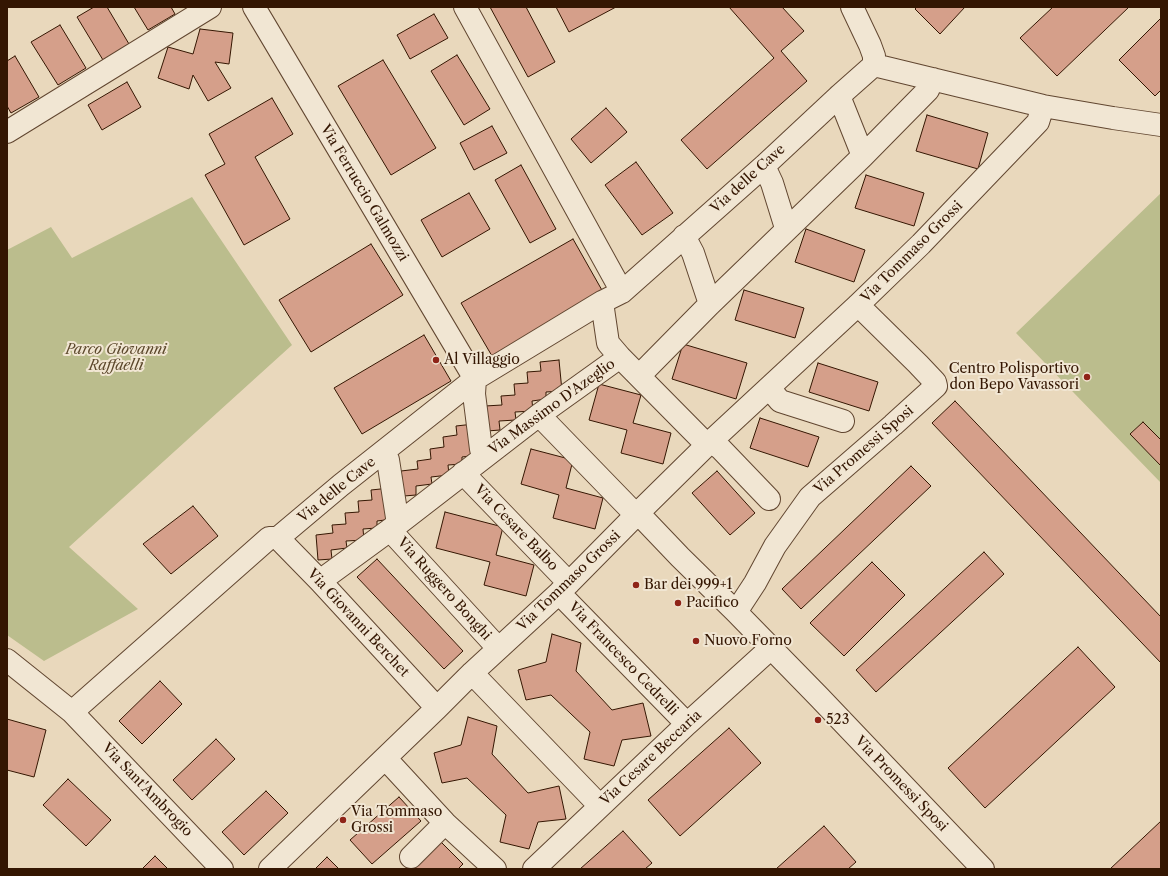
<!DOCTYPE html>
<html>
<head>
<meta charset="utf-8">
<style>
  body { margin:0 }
  #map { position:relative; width:1168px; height:876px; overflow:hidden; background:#e9d8bc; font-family:"Libre Caslon Text",serif }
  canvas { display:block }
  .frame { position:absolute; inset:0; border:8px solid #341602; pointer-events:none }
</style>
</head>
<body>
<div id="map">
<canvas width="1168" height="876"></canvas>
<div class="frame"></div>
</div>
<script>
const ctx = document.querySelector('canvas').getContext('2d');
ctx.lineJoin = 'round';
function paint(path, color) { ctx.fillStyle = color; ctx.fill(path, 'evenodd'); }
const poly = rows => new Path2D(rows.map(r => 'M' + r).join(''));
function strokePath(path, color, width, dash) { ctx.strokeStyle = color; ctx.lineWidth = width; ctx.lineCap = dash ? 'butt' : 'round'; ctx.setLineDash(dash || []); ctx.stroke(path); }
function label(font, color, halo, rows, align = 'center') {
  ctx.font = font + ' "Libre Caslon Text",serif'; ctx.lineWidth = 4; ctx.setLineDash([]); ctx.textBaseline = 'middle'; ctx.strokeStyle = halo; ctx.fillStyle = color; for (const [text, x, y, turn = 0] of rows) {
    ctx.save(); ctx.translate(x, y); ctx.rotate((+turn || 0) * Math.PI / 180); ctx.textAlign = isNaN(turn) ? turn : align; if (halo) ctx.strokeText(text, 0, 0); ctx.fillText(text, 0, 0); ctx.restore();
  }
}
paint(poly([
  [1161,193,1161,440,1143,422,1130,434,1161,466,1161,483,1016,333],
  [192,197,292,345,69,547,138,609,44,661,7,635,7,250,51,227,72,258]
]), '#bbbd8d');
const building = poly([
  [94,7,107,7,129,44,103,60,77,17,94,7],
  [134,7,171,7,175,14,148,30,134,7],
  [490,7,526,7,555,62,528,77,490,7],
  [556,7,616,7,569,32,556,7],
  [729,7,782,7,804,31,781,51,807,81,707,169,681,140,774,58,729,7],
  [917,7,965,7,940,34,915,9,917,7],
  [1053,7,1129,7,1057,76,1020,38,1053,7],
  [434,14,448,38,410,59,397,35,434,14],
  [1161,18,1161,90,1155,96,1119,60,1161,18],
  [60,25,86,68,58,85,31,42,60,25],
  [200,29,233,33,229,64,215,62,231,88,208,101,193,75,189,89,158,78,168,47,193,54,200,29],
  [457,55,490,109,464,125,431,71,457,55],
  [15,56,39,97,11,113,7,106,7,61,15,56],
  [383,60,436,148,391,175,338,86,383,60],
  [127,82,141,107,102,130,88,105,127,82],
  [272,98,293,134,255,157,290,219,244,245,205,175,225,164,209,134,272,98],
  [606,108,627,132,591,163,571,139,606,108],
  [927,115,988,133,978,169,916,151,927,115],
  [492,126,507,153,474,170,460,143,492,126],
  [636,162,673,213,642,235,605,185,636,162],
  [521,165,556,229,530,243,495,180,521,165],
  [866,175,924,193,914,226,855,208,866,175],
  [469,193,490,229,442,257,421,220,469,193],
  [806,229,865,250,854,282,795,262,806,229],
  [573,239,603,292,492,356,461,303,573,239],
  [371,244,403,295,311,352,279,300,371,244],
  [744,290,804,308,795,338,735,320,744,290],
  [424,335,451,381,362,434,334,388,424,335],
  [683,344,747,363,736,399,672,379,683,344],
  [559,360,562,391,546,392,546,399,532,401,533,411,515,412,516,420,499,421,500,430,487,431,485,406,502,405,501,396,515,395,514,384,528,383,527,372,541,371,540,362,559,360],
  [818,363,878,382,869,411,809,392,818,363],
  [599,384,641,395,633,423,671,433,663,464,621,453,627,430,589,420,599,384],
  [955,401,1161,617,1161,663,932,423,955,401],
  [760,418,819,437,808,467,750,448,760,418],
  [1143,422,1161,440,1161,466,1130,434,1143,422],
  [474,424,478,455,462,457,462,464,448,465,449,475,431,477,432,484,416,486,416,495,404,496,401,471,418,469,417,461,431,459,430,449,444,447,443,437,457,435,456,426,474,424],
  [531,449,573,460,566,488,603,498,595,529,553,518,559,495,521,484,531,449],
  [911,466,931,486,801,609,782,589,911,466],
  [717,471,755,513,730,535,692,493,717,471],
  [390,488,393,519,377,521,377,528,363,529,364,540,346,541,347,548,331,550,332,559,318,560,316,535,333,533,332,525,346,524,345,513,359,512,358,501,372,500,371,490,390,488],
  [193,506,218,536,171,574,143,544,193,506],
  [445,512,503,527,496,555,534,565,526,596,484,585,490,562,436,548,445,512],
  [984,552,1004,574,876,692,856,670,984,552],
  [377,559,463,651,444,669,357,577,377,559],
  [872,562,905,595,844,656,810,623,872,562],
  [552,634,581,643,576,671,612,710,643,703,651,736,622,740,614,766,584,759,590,732,551,695,526,700,518,670,546,662,552,634],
  [1078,647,1115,687,985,808,948,768,1078,647],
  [160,681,182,704,142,744,119,721,160,681],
  [468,717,497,726,492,754,528,793,559,786,566,819,538,822,529,849,500,842,506,815,467,778,442,783,434,753,461,745,468,717],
  [7,719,46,730,34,777,7,770,7,719],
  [729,728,761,763,680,836,648,800,729,728],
  [216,739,235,759,192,800,173,780,216,739],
  [68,779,111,820,86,846,43,805,68,779],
  [266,791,288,813,244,855,222,832,266,791],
  [399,797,421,821,372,864,350,840,399,797],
  [1161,821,1161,869,1110,869,1161,821],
  [824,826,856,862,848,869,776,869,824,826],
  [623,831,652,863,645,869,580,869,623,831],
  [440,841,463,864,458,869,411,869,440,841],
  [155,856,168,869,142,869,155,856],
  [327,857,339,869,315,869,327,857]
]);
paint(building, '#d59f8a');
strokePath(building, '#341602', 1);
const minor = poly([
  [254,7,475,379,474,394,481,449,485,456],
  [465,7,622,292],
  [874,65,1043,106,1113,118,1161,125],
  [839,96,863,156],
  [7,132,210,7],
  [764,166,772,183,786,228],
  [684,236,693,253,710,304],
  [602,302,608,343,620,357,707,445],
  [639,376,710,304,863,156,928,90,933,79],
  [769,388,780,401,843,421],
  [539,415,636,515],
  [711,441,721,449,769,499],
  [388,460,398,524],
  [463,473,569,583],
  [638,513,680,557,736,612,819,697,983,869],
  [390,530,498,648],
  [278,538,320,581,437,708],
  [320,581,398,524,539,415,620,357],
  [559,593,687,724],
  [736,612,755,583,775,546,810,497,893,425,936,386,935,382,918,364,858,305],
  [7,660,72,712,222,869],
  [472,673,600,806],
  [72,712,269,538,278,538,341,485,475,379,602,302,622,292,764,166,839,96,874,65,874,56,870,45,852,7],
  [385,758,445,823,495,869],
  [411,857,445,823],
  [270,869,437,708,472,673,559,593,638,513,707,445,858,305,921,244,1038,122,1043,106],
  [534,869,687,724,771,648]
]);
strokePath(minor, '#614630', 24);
strokePath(minor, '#f1e6d3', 22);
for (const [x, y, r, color] of [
  [436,360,4,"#8f2418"],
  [1087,377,4,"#8f2418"],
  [636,585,4,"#8f2418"],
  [678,603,4,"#8f2418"],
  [696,641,4,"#8f2418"],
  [818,720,4,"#8f2418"],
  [343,820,4,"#8f2418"]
]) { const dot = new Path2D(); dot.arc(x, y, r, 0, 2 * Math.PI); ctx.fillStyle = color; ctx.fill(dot); strokePath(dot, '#f1e6d3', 1.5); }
label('14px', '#341602', '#f1e6d3', [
  ["Via delle Cave",748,179,-42],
  ["Via Ferruccio Galmozzi",364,193,59],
  ["Via Tommaso Grossi",912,252,-45],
  ["Via Massimo D'Azeglio",552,407,-36],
  ["Via Promessi Sposi",864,450,-41],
  ["Via delle Cave",337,490,-39],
  ["Via Cesare Balbo",516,528,46],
  ["Via Tommaso Grossi",569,581,-44],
  ["Via Ruggero Bonghi",444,589,48],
  ["Via Giovanni Berchet",358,623,47],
  ["Via Francesco Cedrelli",623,659,46],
  ["Via Cesare Beccaria",651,758,-43],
  ["Via Promessi Sposi",901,784,46],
  ["Via Sant'Ambrogio",147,790,46]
]);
label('italic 14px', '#5c482c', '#f1e6d3', [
  ["Parco Giovanni",116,350],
  ["Raffaelli",116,366]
]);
label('14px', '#341602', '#f1e6d3', [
  ["Al Villaggio",444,360],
  ["Centro Polisportivo",1079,369,"right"],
  ["don Bepo Vavassori",1079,385,"right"],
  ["Bar dei 999+1",644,585],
  ["Pacifico",686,603],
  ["Nuovo Forno",704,641],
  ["523",826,720],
  ["Via Tommaso",351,812],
  ["Grossi",351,828]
], 'left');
</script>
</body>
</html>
